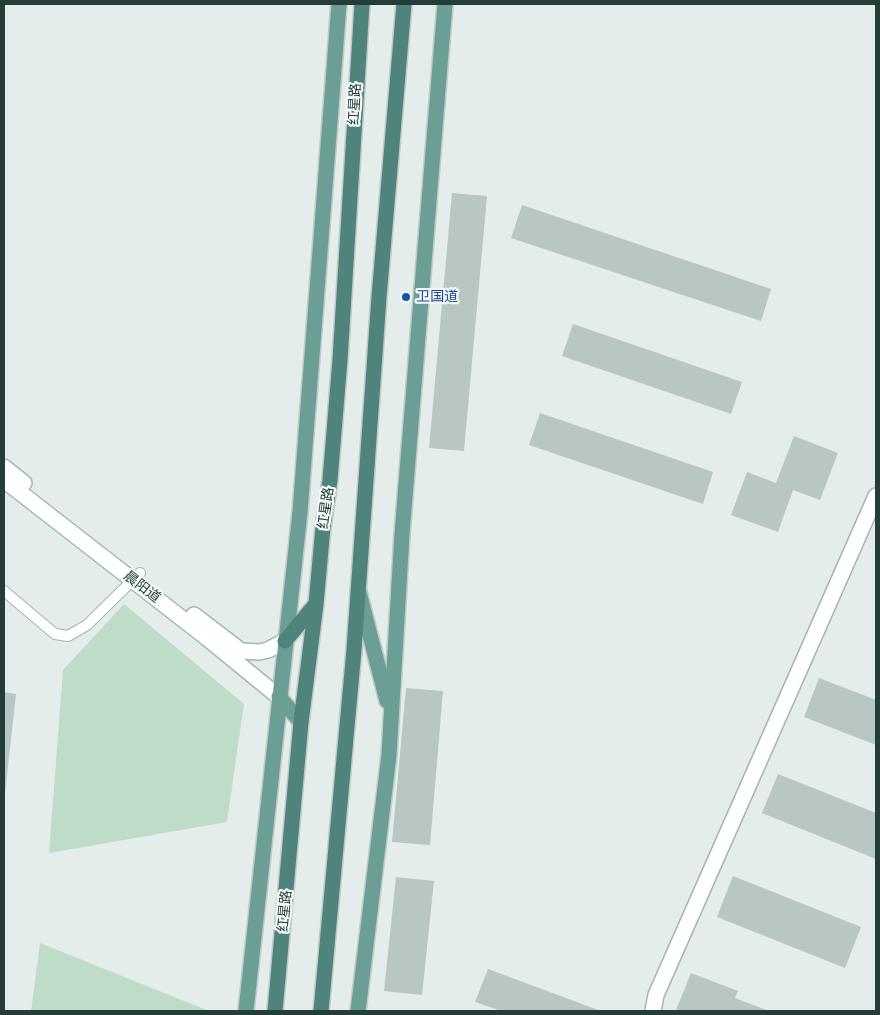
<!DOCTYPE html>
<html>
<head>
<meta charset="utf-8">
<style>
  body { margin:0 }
  #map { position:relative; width:880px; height:1015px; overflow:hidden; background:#e4ede9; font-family:Raleway,sans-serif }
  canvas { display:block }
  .frame { position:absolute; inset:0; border:5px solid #243d38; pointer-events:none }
</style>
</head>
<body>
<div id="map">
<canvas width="880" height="1015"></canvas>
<div class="frame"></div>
</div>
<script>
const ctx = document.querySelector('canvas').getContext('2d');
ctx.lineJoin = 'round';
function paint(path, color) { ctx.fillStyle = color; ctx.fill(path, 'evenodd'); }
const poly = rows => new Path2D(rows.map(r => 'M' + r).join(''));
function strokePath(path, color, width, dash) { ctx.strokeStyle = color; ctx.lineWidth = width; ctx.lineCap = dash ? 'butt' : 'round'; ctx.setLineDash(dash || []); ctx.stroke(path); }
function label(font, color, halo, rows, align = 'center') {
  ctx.font = font + ' Raleway,"Noto Sans SC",sans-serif'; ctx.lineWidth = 4.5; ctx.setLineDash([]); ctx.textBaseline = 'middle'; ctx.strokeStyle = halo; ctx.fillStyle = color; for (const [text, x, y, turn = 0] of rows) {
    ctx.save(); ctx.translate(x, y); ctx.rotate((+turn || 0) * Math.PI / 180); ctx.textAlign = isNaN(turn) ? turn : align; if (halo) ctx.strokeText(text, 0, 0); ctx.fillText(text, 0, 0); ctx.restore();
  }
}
paint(poly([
  [124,604,244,704,227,822,49,853,63,670],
  [40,943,209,1011,31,1011]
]), '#bedcc8');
paint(poly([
  [452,193,487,196,464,451,429,448],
  [522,205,771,289,761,321,511,238],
  [573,324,742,382,731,414,562,356],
  [540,413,713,472,703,504,529,445],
  [794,436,838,453,820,500,793,490,778,532,731,515,747,472,776,483],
  [819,678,876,700,876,745,804,717],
  [406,688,443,691,430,845,392,842],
  [4,692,16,694,5,793,4,793],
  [778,774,876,813,876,859,762,813],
  [733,876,861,927,845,968,717,917],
  [396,877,434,881,422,995,384,991],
  [488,969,601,1011,501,1011,475,1002],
  [691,973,738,991,735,998,769,1011,676,1010]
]), '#b9c7c2');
const service = poly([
  [4,591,55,634,68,636,87,625,140,573]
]);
const minor = poly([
  [653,1011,656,995,876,496]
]);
const secondary = poly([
  [4,467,24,483],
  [4,480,207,638,279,697],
  [194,615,241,651,259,652,268,650,285,641]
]);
const primary = poly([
  [359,592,387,701],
  [279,697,301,722],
  [246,1011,300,512,339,4],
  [358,1011,389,755,402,534,445,4]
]);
const trunk = poly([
  [285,641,315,605],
  [275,1011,301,722,316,604,323,527,330,480,340,360,362,4],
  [321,1011,354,650,379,297,404,4]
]);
strokePath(service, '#a7b5b0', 12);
strokePath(minor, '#a7b5b0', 18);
strokePath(secondary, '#a3b8b2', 18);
strokePath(primary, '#c2c9c7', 18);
strokePath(trunk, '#c2c9c7', 18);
strokePath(service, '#fff', 10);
strokePath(minor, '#fff', 15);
strokePath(secondary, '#fff', 15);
strokePath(primary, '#6b9f96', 15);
strokePath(trunk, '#4e847c', 15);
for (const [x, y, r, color] of [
  [406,297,5,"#1a4fb4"]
]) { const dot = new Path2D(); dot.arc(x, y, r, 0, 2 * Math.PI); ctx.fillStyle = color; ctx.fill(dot); strokePath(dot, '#f4f9f7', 2); }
label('14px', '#243d38', '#f4f9f7', [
  ["红星路",355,104,-87],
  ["红星路",326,508,-82],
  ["晨阳道",142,587,38],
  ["红星路",285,911,-85]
]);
label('14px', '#164399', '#f4f9f7', [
  ["卫国道",416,297]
], 'left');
</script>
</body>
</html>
